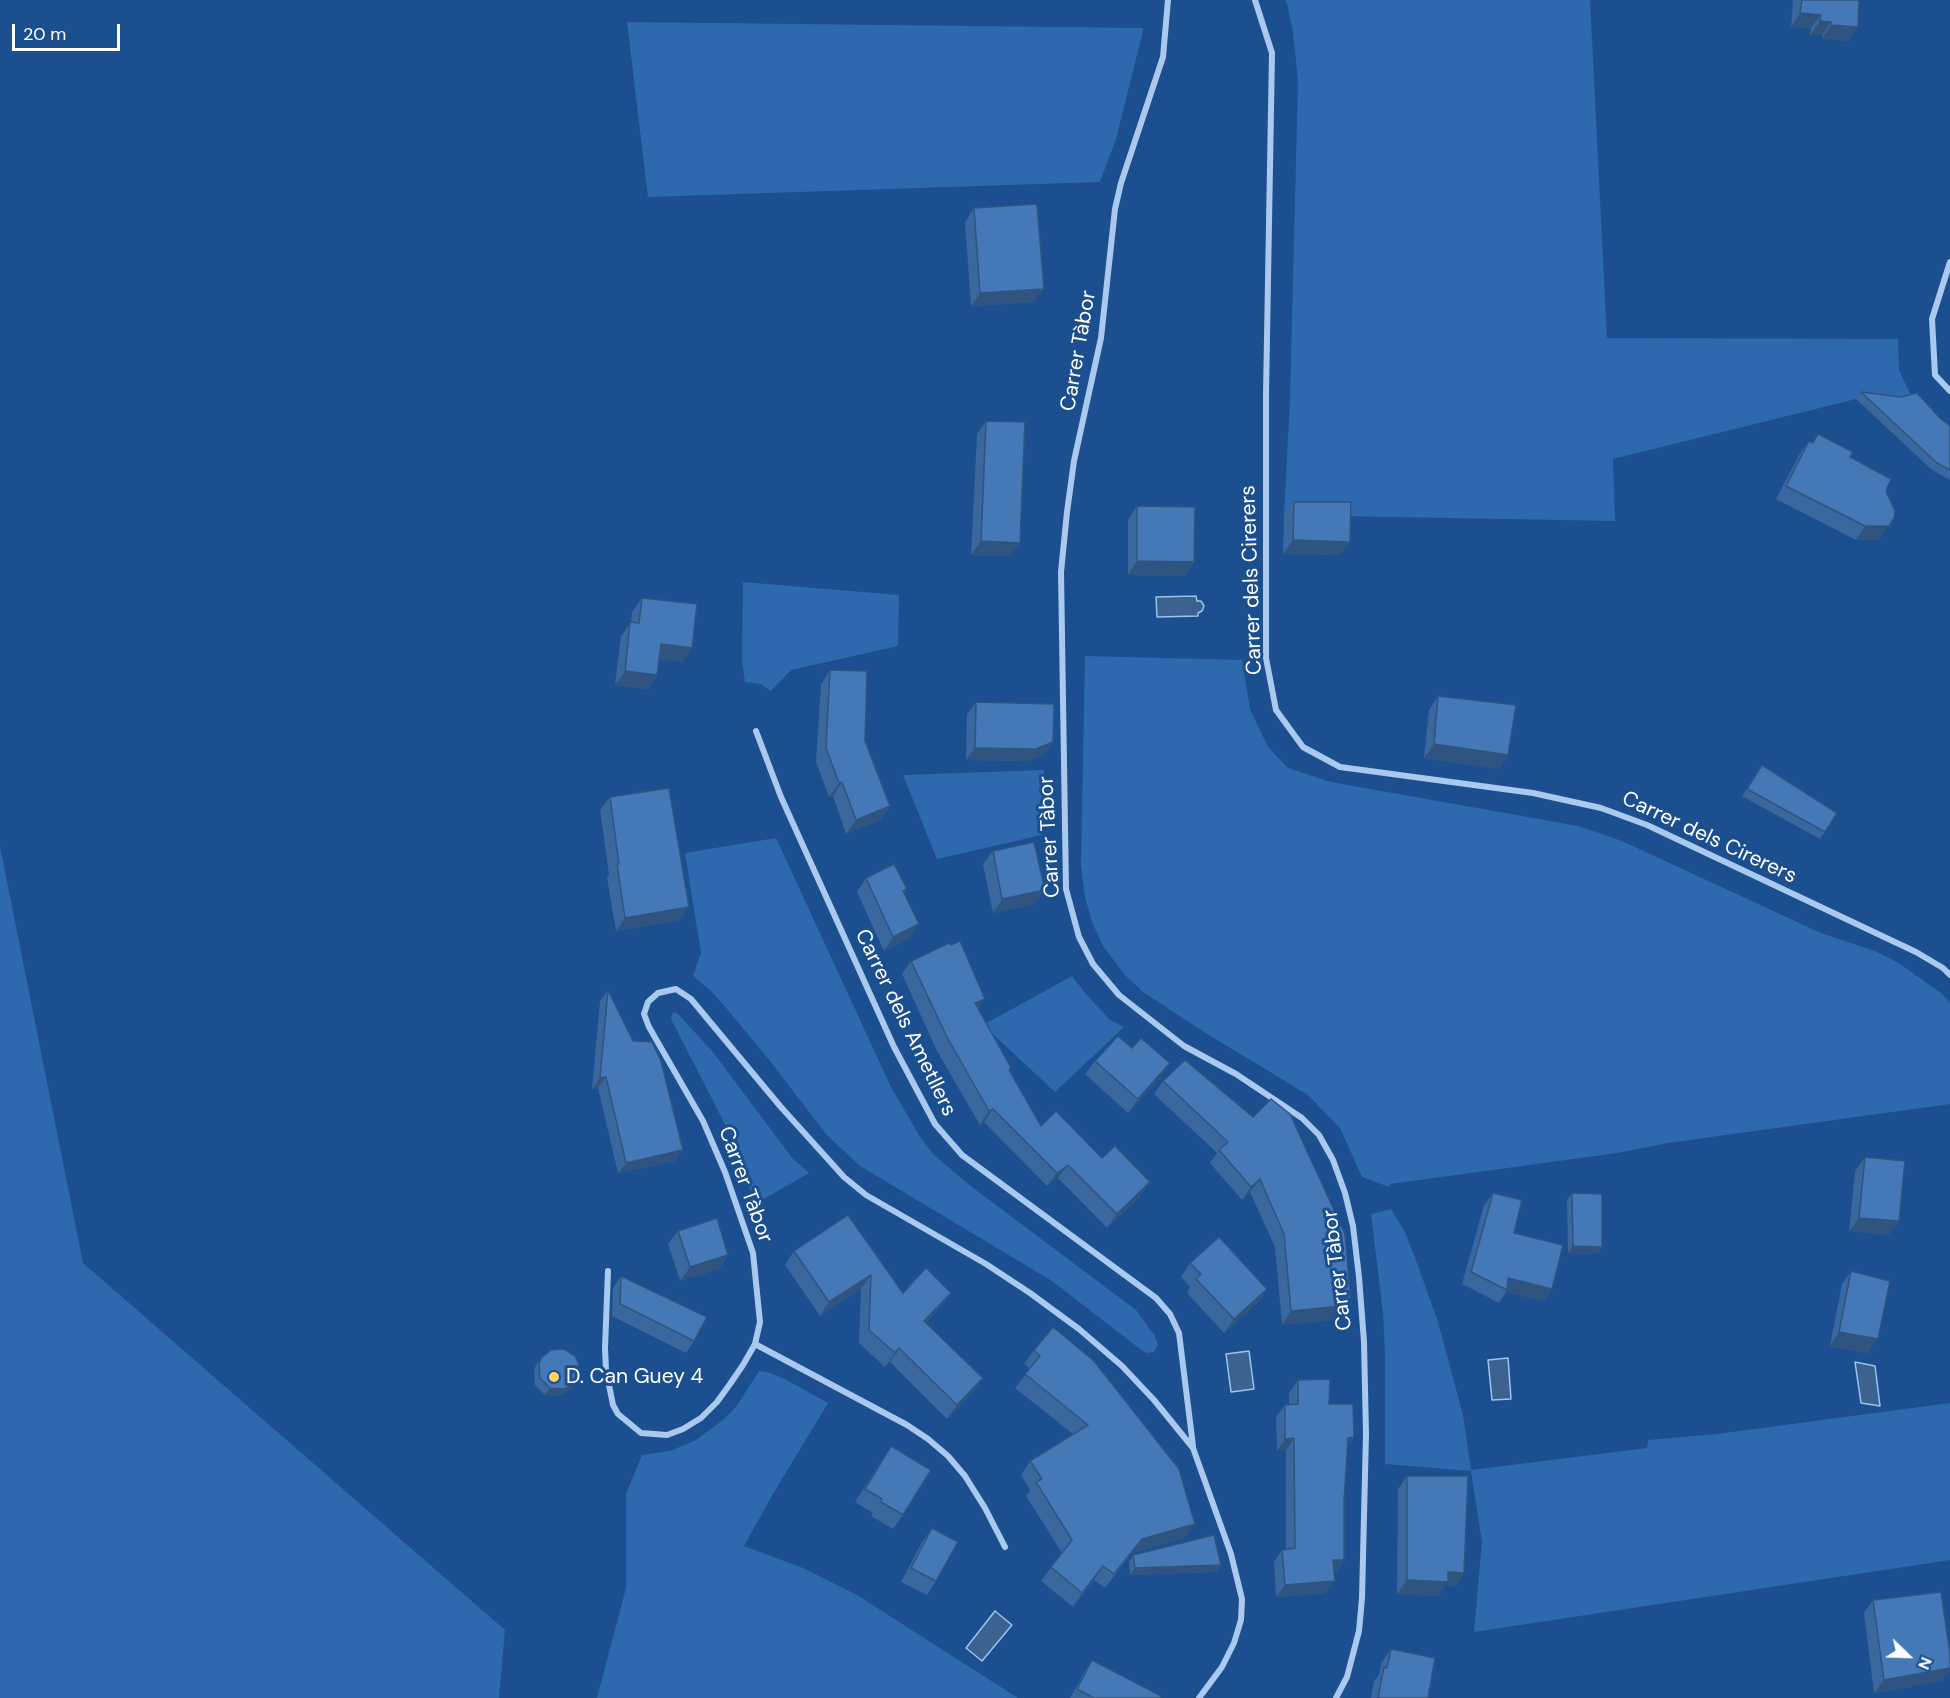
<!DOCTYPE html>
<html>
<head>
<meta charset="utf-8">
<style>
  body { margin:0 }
  #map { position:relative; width:1950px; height:1698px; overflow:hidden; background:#1b4f8f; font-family:"DM Sans",sans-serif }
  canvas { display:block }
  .north { position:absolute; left:1878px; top:1626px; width:60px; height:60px; -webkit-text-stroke:4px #1b4f8f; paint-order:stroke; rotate:113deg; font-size:16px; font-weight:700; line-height:24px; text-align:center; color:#fff }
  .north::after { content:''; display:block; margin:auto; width:21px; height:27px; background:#fff; clip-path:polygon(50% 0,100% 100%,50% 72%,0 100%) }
  .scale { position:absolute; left:12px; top:24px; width:108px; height:27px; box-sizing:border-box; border:3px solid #fff; border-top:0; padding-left:8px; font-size:18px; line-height:21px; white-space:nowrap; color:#fff; -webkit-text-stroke:4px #1b4f8f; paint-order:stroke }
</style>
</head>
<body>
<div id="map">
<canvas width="1950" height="1698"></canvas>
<div class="north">N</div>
<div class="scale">20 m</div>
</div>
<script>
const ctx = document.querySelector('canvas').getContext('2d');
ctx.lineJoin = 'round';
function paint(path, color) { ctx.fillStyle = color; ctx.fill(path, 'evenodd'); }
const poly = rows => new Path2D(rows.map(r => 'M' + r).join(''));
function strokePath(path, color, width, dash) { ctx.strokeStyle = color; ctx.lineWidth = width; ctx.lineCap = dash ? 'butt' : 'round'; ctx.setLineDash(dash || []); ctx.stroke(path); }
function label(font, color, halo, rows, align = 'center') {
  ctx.font = font + ' "DM Sans",sans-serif'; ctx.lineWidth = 6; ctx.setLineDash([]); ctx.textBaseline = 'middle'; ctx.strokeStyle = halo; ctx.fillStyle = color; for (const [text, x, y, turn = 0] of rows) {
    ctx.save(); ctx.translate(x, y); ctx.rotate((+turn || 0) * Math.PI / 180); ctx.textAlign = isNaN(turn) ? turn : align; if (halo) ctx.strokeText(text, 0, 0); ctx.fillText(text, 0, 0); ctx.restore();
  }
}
paint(poly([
  [1285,0,1590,0,1607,338,1898,339,1899,370,1913,400,1897,404,1856,399,1613,459,1615,521,1284,515,1290,399,1298,81,1293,32,1287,4],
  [627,22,1143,28,1143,31,1116,139,1100,182,648,197],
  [743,582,899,595,898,646,791,670,771,691,761,684,745,682,742,660],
  [1085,656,1242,660,1250,709,1268,747,1288,768,1331,782,1578,826,1622,841,1821,933,1875,951,1897,962,1941,993,1950,1003,1950,1104,1668,1143,1617,1153,1390,1184,1389,1187,1362,1177,1340,1128,1308,1095,1204,1032,1143,992,1125,975,1103,946,1092,922,1085,897,1081,866],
  [1044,770,1042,835,937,859,903,775],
  [776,838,891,1087,920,1137,934,1155,968,1184,1136,1310,1155,1336,1158,1345,1154,1352,1147,1353,1144,1352,1052,1281,860,1166,826,1134,770,1061,728,1010,711,991,693,976,701,953,685,853],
  [0,846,83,1263,505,1630,499,1698,0,1698],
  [1072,976,1086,994,1110,1020,1124,1027,1055,1092,983,1025],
  [673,1012,677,1013,713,1052,793,1159,809,1173,755,1204,732,1138,671,1019],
  [1391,1209,1405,1232,1417,1263,1438,1322,1463,1415,1471,1470,1647,1448,1648,1440,1717,1434,1950,1403,1950,1560,1474,1632,1482,1542,1471,1471,1385,1464,1385,1355,1383,1313,1371,1214],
  [759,1371,767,1372,785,1379,828,1403,773,1494,744,1546,803,1568,857,1595,1018,1698,597,1698,626,1588,626,1494,642,1455,670,1451,696,1440,724,1419,736,1407]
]), '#2e69ad');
const water = poly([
  [1196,596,1197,601,1201,601,1204,606,1202,611,1198,613,1198,616,1157,617,1156,597,1196,596],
  [1249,1351,1254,1389,1231,1392,1226,1354,1249,1351],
  [1508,1358,1511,1399,1492,1400,1488,1360,1508,1358],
  [1855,1362,1875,1366,1880,1406,1861,1403,1855,1362],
  [995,1611,1012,1625,982,1661,966,1648,995,1611]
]);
paint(water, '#3c6290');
strokePath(water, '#9cc4f0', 1.5);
strokePath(poly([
  [1168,0,1163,57,1121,183,1115,209,1101,338,1074,461,1067,512,1061,572,1066,889,1079,937,1093,964,1119,995,1184,1046,1236,1074,1302,1118,1319,1135,1333,1160,1345,1193,1353,1226,1359,1277,1364,1342,1366,1434,1362,1598,1359,1631,1347,1677,1336,1698],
  [1255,0,1272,53,1266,394,1266,658,1276,710,1303,747,1340,767,1533,793,1601,808,1647,825,1916,952,1943,968,1950,975],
  [1950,262,1932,319,1935,375,1950,391],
  [756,731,781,797,894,1047,935,1124,962,1155,1156,1298,1170,1314,1179,1333,1193,1446],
  [608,1271,605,1348,606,1370,613,1405,618,1414,641,1433,667,1435,683,1429,701,1418,717,1402,730,1384,743,1365,755,1344,760,1322,753,1253,725,1172,703,1121,649,1027,644,1014,648,1002,658,993,676,989,691,999,780,1106,844,1177,866,1195,986,1264,1030,1293,1079,1329,1122,1366,1154,1400,1193,1448,1231,1554,1242,1599,1241,1620,1234,1643,1222,1667,1199,1698],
  [755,1344,907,1425,928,1439,948,1456,965,1476,985,1508,1005,1547]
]), '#a9c9ee', 6);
paint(poly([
  [1793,0,1859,0,1848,41,1822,38,1822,35,1810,35,1811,28,1791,27],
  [974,208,1034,302,971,306,965,222],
  [1861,392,1940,418,1950,426,1950,480,1932,470,1856,399],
  [986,421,1010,556,971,555,977,434],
  [1818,434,1850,457,1886,491,1879,540,1856,540,1776,499,1799,455,1809,441,1812,443],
  [1294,502,1350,542,1340,555,1283,554,1284,515],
  [1137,506,1194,562,1185,576,1128,575,1128,520],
  [642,598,692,648,682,662,659,659,657,675,648,689,615,685,621,636,631,622,632,612],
  [830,670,865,741,881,820,846,834,833,796,829,797,816,762,821,684],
  [1438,696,1499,769,1424,758,1429,710],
  [976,702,1053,742,1045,754,1027,761,966,760,967,714],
  [1762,765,1825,832,1820,839,1742,796],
  [610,797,679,921,616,931,607,878,609,875,600,810],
  [993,851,1035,904,993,913,983,864],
  [866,878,907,889,904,893,910,938,884,951,857,892],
  [911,961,985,999,978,1008,1011,1068,1009,1071,1041,1126,1102,1158,1140,1196,1107,1228,1058,1178,1047,1186,984,1122,980,1125,937,1051,902,974],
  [608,990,683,1150,675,1161,618,1173,598,1088,592,1089,600,1001],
  [1132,1048,1161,1077,1128,1113,1085,1074,1095,1061],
  [1185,1060,1351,1305,1342,1319,1282,1325,1275,1247,1250,1192,1242,1200,1210,1163,1217,1153,1154,1094,1163,1081],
  [1865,1157,1889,1235,1849,1231,1855,1171],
  [1493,1193,1514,1233,1552,1289,1543,1301,1506,1292,1499,1303,1462,1284,1484,1205],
  [1572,1193,1602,1247,1597,1254,1568,1253,1567,1200],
  [848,1215,903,1293,951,1293,941,1306,926,1323,983,1378,973,1392,947,1419,890,1362,885,1367,859,1343,861,1289,820,1316,785,1265,794,1251],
  [678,1231,728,1255,719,1269,680,1281,668,1244],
  [1190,1263,1267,1289,1257,1303,1224,1333,1187,1293,1190,1287,1181,1277],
  [1851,1271,1868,1353,1830,1346,1842,1284],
  [621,1276,694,1341,686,1353,612,1316,613,1288],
  [1053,1327,1185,1538,1132,1553,1105,1588,1094,1580,1073,1607,1041,1581,1062,1553,1026,1496,1030,1490,1021,1475,1030,1461,1073,1434,1015,1388,1030,1369,1024,1364,1034,1350],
  [541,1358,576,1381,571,1388,566,1393,559,1396,545,1395,535,1385,534,1371,536,1365],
  [1298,1380,1329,1404,1354,1437,1347,1448,1344,1502,1344,1560,1336,1572,1334,1572,1326,1593,1276,1597,1274,1562,1282,1550,1286,1549,1286,1451,1277,1451,1276,1417,1285,1405,1289,1404,1289,1393],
  [891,1446,903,1515,893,1529,871,1516,873,1513,855,1502],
  [1407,1476,1464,1573,1455,1586,1445,1586,1438,1596,1397,1594,1398,1489],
  [932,1528,936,1581,927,1595,901,1582,922,1542],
  [1133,1555,1221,1565,1216,1572,1130,1575,1129,1562],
  [1873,1600,1950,1654,1950,1670,1942,1681,1874,1693,1864,1613],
  [1391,1649,1428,1698,1371,1698,1374,1681,1379,1675,1381,1663],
  [1092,1660,1160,1698,1070,1698,1083,1674]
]), '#3a679d');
paint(poly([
  [1800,13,1821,15,1811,28,1791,27],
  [1820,21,1831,22,1822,35,1810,35],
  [1831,25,1858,27,1848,41,1822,38],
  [1044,289,1034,302,971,306,980,293],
  [1865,526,1889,526,1879,540,1856,540],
  [1293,540,1350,542,1340,555,1283,554],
  [981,541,1020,543,1010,556,971,555],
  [1137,561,1194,562,1185,576,1128,575],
  [661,644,692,648,682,662,651,658],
  [625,671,657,675,648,689,615,685],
  [1053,742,1045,754,1027,761,966,760,975,748],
  [1434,744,1508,755,1499,769,1424,758],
  [842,782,833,796,829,797,839,783],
  [890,806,881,820,846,834,856,820],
  [1045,890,1035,904,993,913,1002,899],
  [689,907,679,921,616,931,625,918],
  [919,924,910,938,884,951,893,937],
  [985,999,975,1013,975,1003],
  [1170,1063,1161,1077,1128,1113,1138,1099],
  [606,1077,598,1088,592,1089,600,1078],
  [993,1109,984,1122,980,1125,989,1111],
  [683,1150,675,1161,618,1173,626,1163],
  [1068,1165,1058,1178,1047,1186,1057,1173],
  [1260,1179,1250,1192,1242,1200,1251,1187],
  [1150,1182,1140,1196,1107,1228,1117,1214],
  [1859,1218,1899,1221,1889,1235,1849,1231],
  [1573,1246,1602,1247,1597,1254,1568,1253],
  [728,1255,719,1269,680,1281,690,1267],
  [871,1275,861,1289,820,1316,829,1302],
  [1508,1278,1552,1289,1543,1301,1506,1292,1507,1290],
  [1267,1289,1257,1303,1224,1333,1234,1319],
  [951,1293,941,1306,915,1335,924,1321],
  [1351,1305,1342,1319,1282,1325,1291,1311],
  [1839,1332,1878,1339,1868,1353,1830,1346],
  [899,1348,890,1362,885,1367,895,1353],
  [983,1378,973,1392,947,1419,957,1405],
  [576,1381,571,1388,566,1393,559,1396,545,1395,550,1388],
  [1354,1437,1345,1450,1348,1438],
  [1294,1438,1286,1451,1277,1451,1285,1439],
  [1195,1524,1185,1538,1132,1553,1105,1588,1142,1539],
  [1333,1560,1344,1560,1336,1572,1324,1573],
  [1221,1565,1216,1572,1130,1575,1135,1568],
  [1103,1566,1094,1580,1073,1607,1082,1593],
  [1448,1572,1464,1573,1455,1586,1445,1586,1438,1596,1397,1594,1407,1580],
  [1335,1581,1326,1593,1276,1597,1285,1585],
  [1950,1668,1950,1670,1942,1681,1874,1693,1884,1680]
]), '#305480');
const building = poly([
  [1802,0,1859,0,1858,27,1831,25,1831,22,1820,21,1821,15,1800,13,1802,0],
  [1037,204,1044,289,980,293,974,208,1037,204],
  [1861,392,1901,397,1917,393,1940,418,1950,426,1950,470,1937,463,1861,392],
  [986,421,1025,422,1020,543,981,541,986,421],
  [1818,434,1853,452,1850,457,1891,479,1886,491,1895,511,1894,518,1889,526,1865,526,1786,486,1809,441,1813,443,1818,434],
  [1294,502,1351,502,1350,542,1293,540,1294,502],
  [1137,506,1195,507,1194,562,1137,561,1137,506],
  [642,598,697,604,692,648,661,644,657,675,625,671,630,622,639,623,642,598],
  [830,670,867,671,865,741,890,806,856,820,842,782,839,783,826,748,830,670],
  [1438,696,1516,705,1508,755,1434,744,1438,696],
  [976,702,1054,704,1053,742,1036,749,975,748,976,702],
  [1762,765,1837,813,1825,832,1747,789,1762,765],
  [669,788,689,907,625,918,617,864,619,864,610,797,669,788],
  [1034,842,1045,890,1002,899,993,851,1034,842],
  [894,864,907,889,903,891,919,924,893,937,866,878,894,864],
  [960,941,985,999,975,1003,1011,1068,1009,1070,1041,1126,1056,1111,1102,1158,1115,1146,1150,1182,1117,1214,1068,1165,1057,1173,993,1109,989,1111,947,1037,911,961,949,943,951,945,960,941],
  [608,990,633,1041,652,1042,661,1061,683,1150,626,1163,606,1077,600,1078,608,990],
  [1118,1036,1132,1048,1141,1038,1170,1063,1138,1099,1095,1061,1118,1036],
  [1185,1060,1253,1117,1271,1099,1290,1114,1345,1234,1351,1305,1291,1311,1284,1234,1260,1179,1251,1187,1219,1150,1228,1142,1163,1081,1185,1060],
  [1865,1157,1905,1161,1899,1221,1859,1218,1865,1157],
  [1493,1193,1522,1200,1514,1233,1563,1245,1552,1289,1508,1278,1507,1290,1471,1272,1493,1193],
  [1572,1193,1602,1194,1602,1247,1573,1246,1572,1193],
  [848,1215,903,1293,926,1268,951,1293,924,1321,983,1378,957,1405,899,1348,895,1353,869,1330,871,1275,829,1302,794,1251,848,1215],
  [717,1218,728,1255,690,1267,678,1231,717,1218],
  [1219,1237,1267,1289,1234,1319,1196,1279,1201,1274,1190,1263,1219,1237],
  [1851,1271,1890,1281,1878,1339,1839,1332,1851,1271],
  [621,1276,707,1317,694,1341,620,1304,621,1276],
  [1053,1327,1094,1361,1179,1469,1195,1524,1142,1539,1114,1574,1103,1566,1082,1593,1051,1567,1072,1540,1036,1482,1042,1479,1030,1461,1088,1425,1025,1374,1040,1356,1034,1350,1053,1327],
  [564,1349,575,1356,578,1362,579,1375,576,1381,571,1386,564,1389,550,1388,540,1378,539,1364,541,1358,551,1350,564,1349],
  [1330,1379,1329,1404,1353,1404,1354,1437,1348,1438,1344,1502,1344,1560,1333,1560,1335,1581,1285,1585,1282,1550,1295,1548,1294,1438,1285,1439,1285,1405,1298,1404,1298,1380,1330,1379],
  [891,1446,931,1470,903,1515,881,1502,882,1499,865,1489,891,1446],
  [1407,1476,1468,1476,1464,1573,1448,1572,1448,1582,1407,1580,1407,1476],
  [932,1528,958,1542,936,1581,911,1568,932,1528],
  [1214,1535,1221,1565,1135,1568,1133,1555,1214,1535],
  [1941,1592,1950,1654,1950,1668,1884,1680,1873,1600,1941,1592],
  [1391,1649,1435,1658,1428,1698,1378,1698,1384,1667,1387,1668,1391,1649],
  [1092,1660,1161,1696,1160,1698,1094,1698,1077,1689,1092,1660]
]);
paint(building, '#4478b7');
strokePath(building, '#305480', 1.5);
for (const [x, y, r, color] of [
  [554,1377,6,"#ffd166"]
]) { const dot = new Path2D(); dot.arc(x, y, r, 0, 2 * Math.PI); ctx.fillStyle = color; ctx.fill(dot); strokePath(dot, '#1b4f8f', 2); }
label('21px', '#fff', '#1b4f8f', [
  ["Carrer Tàbor",1079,351,-80],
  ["Carrer dels Cirerers",1252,580,-92],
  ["Carrer Tàbor",1050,837,-93],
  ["Carrer dels Cirerers",1709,838,25],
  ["Carrer dels Ametllers",905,1023,64],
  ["Carrer Tàbor",745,1185,70],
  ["Carrer Tàbor",1338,1270,-97]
]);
label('21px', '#fff', '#1b4f8f', [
  ["D. Can Guey 4",566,1377]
], 'left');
</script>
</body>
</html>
